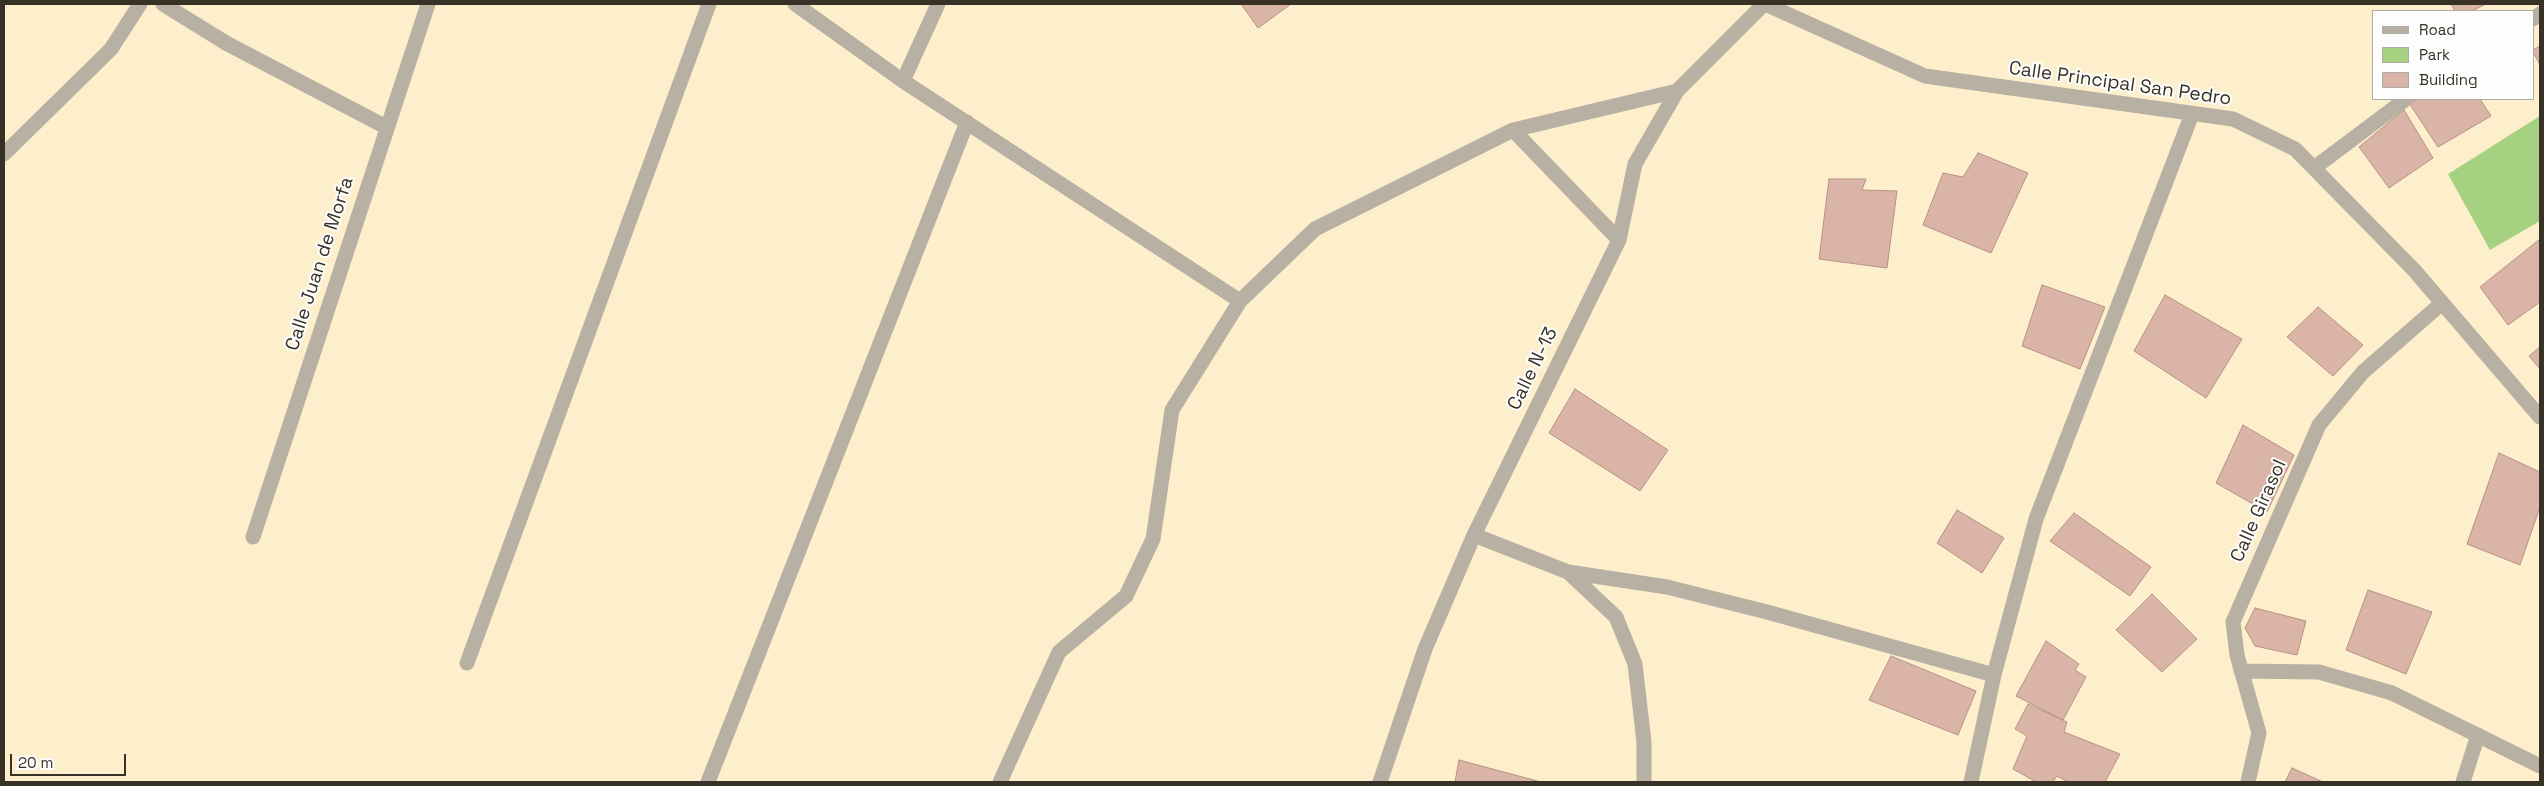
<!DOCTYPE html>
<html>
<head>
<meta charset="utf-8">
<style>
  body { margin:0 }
  #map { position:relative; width:2544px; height:786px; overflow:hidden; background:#fdefcc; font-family:"Space Grotesk",sans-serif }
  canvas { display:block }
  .frame { position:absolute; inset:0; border:5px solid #373225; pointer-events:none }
  .legend { position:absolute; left:2372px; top:10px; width:162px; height:90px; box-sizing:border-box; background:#fdfdfd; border:1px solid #aeaca7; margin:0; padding:6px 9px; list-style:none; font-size:15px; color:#373225 }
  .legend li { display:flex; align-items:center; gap:10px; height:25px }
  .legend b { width:25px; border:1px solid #aeaca7 }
  .scale { position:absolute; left:10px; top:754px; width:116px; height:22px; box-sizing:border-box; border:2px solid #373225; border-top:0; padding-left:6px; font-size:15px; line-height:18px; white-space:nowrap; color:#373225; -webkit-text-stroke:4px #fdfdfd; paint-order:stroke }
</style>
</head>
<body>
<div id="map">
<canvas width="2544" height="786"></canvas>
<div class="frame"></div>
<ul class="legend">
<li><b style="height:6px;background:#b8b0a2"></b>Road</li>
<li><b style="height:14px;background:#a5d181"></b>Park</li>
<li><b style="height:14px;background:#dab4a7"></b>Building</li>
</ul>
<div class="scale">20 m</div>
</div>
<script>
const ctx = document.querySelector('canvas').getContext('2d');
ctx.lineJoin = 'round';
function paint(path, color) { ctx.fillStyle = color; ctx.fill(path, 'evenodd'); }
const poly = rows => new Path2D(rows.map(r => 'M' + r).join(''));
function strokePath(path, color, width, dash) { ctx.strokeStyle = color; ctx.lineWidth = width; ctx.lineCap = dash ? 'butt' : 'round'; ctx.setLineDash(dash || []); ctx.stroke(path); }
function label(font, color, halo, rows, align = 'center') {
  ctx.font = font + ' "Space Grotesk",sans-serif'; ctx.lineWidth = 4; ctx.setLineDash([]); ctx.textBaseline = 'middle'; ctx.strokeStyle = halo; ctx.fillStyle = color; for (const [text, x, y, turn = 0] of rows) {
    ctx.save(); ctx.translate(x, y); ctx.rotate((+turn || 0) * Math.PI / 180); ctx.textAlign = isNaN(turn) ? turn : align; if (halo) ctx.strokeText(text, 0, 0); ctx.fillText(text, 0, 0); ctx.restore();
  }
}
paint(poly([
  [2540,116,2540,221,2490,250,2448,174]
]), '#a5d181');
const building = poly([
  [1241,4,1291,4,1258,28,1241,4],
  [2451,4,2486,4,2472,11,2455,11,2451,4],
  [2540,46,2540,65,2533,52,2533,50,2540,46],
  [2417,99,2480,99,2491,116,2438,147,2409,103,2417,99],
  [2404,110,2433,158,2389,188,2359,147,2404,110],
  [1978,153,2028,173,1991,253,1923,225,1943,173,1963,177,1978,153],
  [1829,179,1866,179,1862,190,1897,191,1887,268,1819,259,1829,179],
  [2540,239,2540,302,2508,325,2480,287,2540,239],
  [2042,285,2105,307,2080,369,2022,346,2042,285],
  [2165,295,2242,339,2206,398,2134,351,2165,295],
  [2318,307,2363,345,2333,376,2287,337,2318,307],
  [2540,347,2540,369,2529,356,2540,347],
  [1575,389,1668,450,1640,491,1549,433,1575,389],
  [2243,425,2294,455,2267,512,2216,483,2243,425],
  [2499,453,2540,472,2540,507,2520,565,2467,544,2499,453],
  [1957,510,2004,538,1982,573,1937,543,1957,510],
  [2074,513,2151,567,2130,596,2050,541,2074,513],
  [2368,590,2432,612,2406,674,2346,650,2368,590],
  [2152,594,2197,639,2162,672,2116,630,2152,594],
  [2255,608,2306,621,2297,655,2255,646,2245,628,2255,608],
  [2046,641,2079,664,2075,670,2086,677,2063,720,2016,696,2046,641],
  [1891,656,1976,691,1958,735,1869,700,1891,656],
  [2028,704,2067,722,2064,732,2120,754,2105,782,2068,782,2057,776,2053,782,2036,782,2013,769,2027,736,2015,729,2028,704],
  [1459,760,1541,782,1455,782,1459,760],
  [2292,768,2323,782,2285,782,2292,768]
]);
paint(building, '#dab4a7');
strokePath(building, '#b69185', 1);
strokePath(poly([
  [163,4,226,43,386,127],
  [795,4,903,81,1240,301],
  [1765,4,1925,76,2233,119,2295,149,2414,270,2540,417],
  [2533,19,2540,14],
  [903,81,938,4],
  [1513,130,1619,240],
  [4,154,111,49,140,4],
  [2314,168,2406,99],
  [1474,535,1568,572,1667,587,1767,612,1994,675],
  [253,537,428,4],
  [1568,572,1616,617,1635,664,1644,742,1644,782],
  [467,663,709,4],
  [2241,671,2319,672,2392,693,2540,766],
  [708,782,967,122],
  [1000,782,1059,652,1126,596,1153,539,1172,410,1240,301,1315,229,1513,130,1677,91],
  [1380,782,1425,649,1474,535,1619,240,1635,164,1677,91,1764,4],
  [1971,782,1994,675,2036,519,2192,114],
  [2248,782,2259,733,2237,655,2233,622,2319,425,2363,372,2442,303],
  [2463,782,2478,735]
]), '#b8b0a2', 15);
label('19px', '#373225', '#fdfdfd', [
  ["Calle Principal San Pedro",2120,84,8],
  ["Calle Juan de Morfa",320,264,-72],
  ["Calle N-13",1533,369,-64],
  ["Calle Girasol",2259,511,-66]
]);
</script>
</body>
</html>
